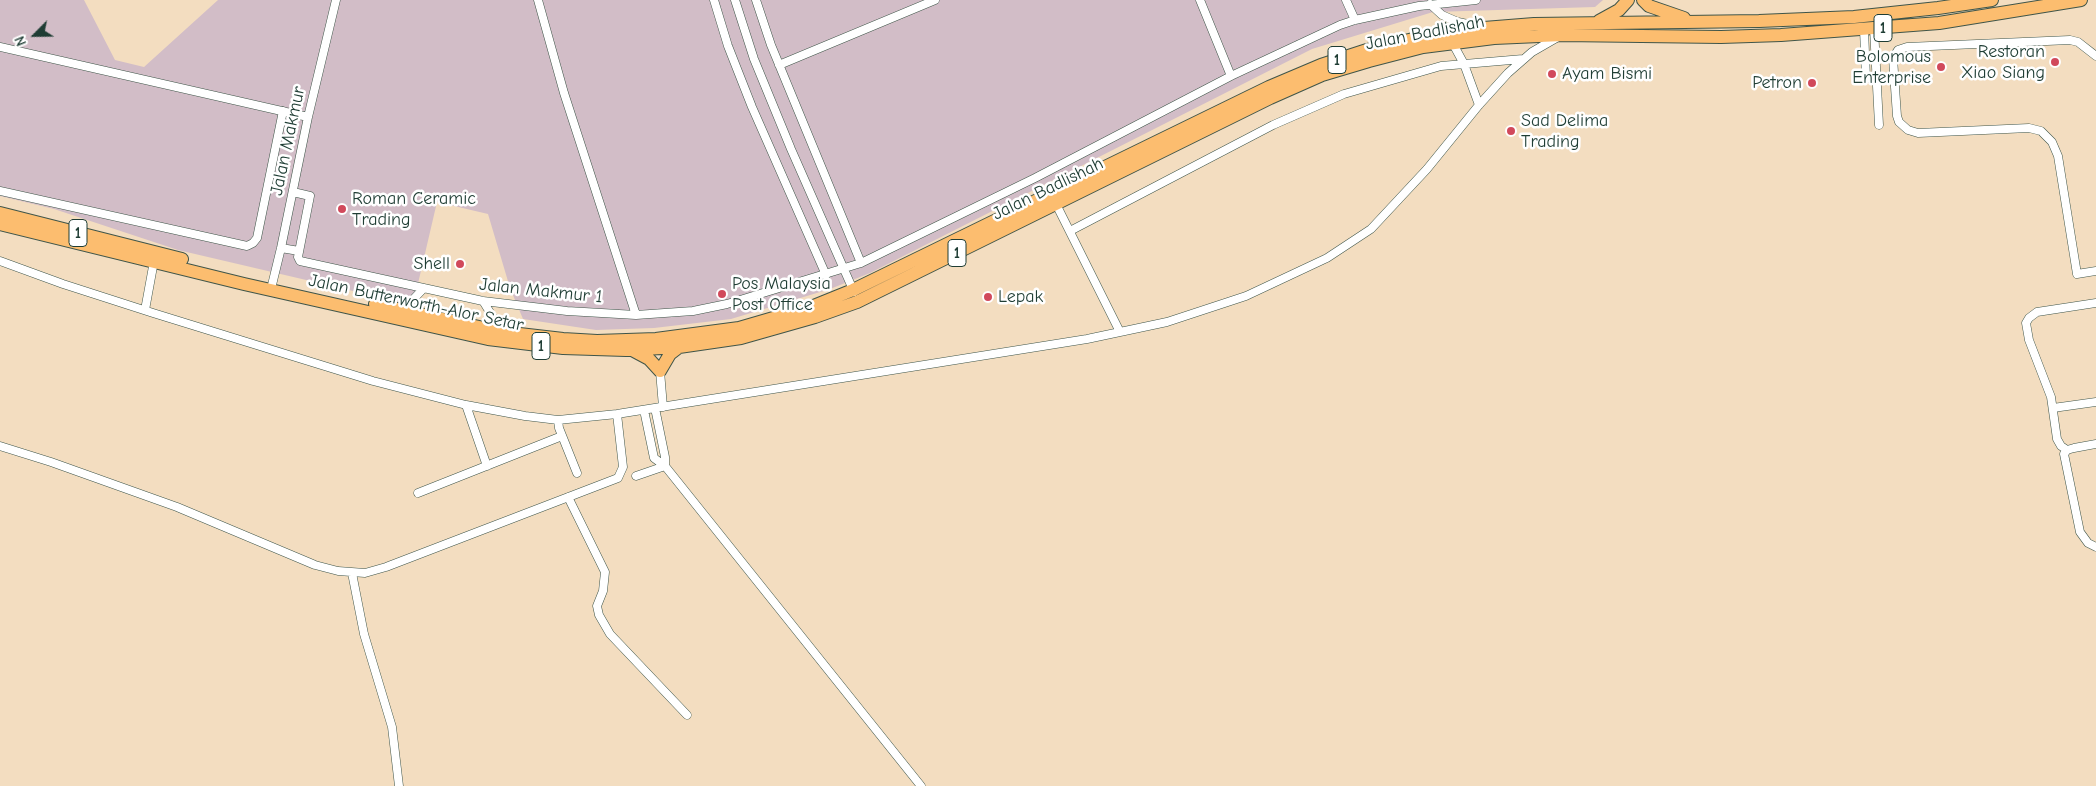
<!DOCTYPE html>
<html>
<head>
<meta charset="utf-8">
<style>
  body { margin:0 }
  #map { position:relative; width:2096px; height:786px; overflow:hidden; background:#f3ddc0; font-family:"Comic Neue",sans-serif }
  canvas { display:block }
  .north { position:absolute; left:10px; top:10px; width:50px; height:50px; -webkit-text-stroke:4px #fff; paint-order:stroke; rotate:247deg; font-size:14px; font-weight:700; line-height:20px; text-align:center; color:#1f3d34 }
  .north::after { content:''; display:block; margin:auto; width:18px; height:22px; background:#1f3d34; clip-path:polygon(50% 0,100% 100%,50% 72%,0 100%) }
</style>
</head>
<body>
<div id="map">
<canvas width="2096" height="786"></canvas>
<div class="north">N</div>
</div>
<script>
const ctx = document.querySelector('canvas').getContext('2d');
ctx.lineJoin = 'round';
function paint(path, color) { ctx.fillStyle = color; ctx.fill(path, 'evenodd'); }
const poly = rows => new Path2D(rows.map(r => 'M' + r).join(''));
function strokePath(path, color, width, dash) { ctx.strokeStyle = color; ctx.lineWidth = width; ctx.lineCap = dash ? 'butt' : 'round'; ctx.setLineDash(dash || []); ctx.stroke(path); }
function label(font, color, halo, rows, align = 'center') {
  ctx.font = font + ' "Comic Neue",sans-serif'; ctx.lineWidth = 5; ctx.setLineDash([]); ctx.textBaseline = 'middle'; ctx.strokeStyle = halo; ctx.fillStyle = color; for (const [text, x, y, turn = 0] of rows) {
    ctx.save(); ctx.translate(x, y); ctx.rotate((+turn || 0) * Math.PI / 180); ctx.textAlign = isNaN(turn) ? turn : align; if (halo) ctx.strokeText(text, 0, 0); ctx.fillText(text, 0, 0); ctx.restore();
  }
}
paint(poly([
  [0,0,84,0,115,60,144,67,218,0,1603,0,1595,7,1433,12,1312,49,870,273,830,289,731,319,654,328,596,330,523,319,510,288,488,214,437,202,413,305,178,250,54,209,0,196]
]), '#d2bdc7');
const minor = poly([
  [538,0,564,93,636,315],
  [714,0,728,46,752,107,826,275],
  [735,0,754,59,791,149,854,292],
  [756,0,771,45,861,263],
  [1200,0,1231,76],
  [1346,0,1355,20],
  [1430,4,1442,15,1458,22,1477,26],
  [1874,28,1879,125],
  [1864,29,1866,78,1894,77],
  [1452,42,1464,64,1479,105],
  [0,47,308,117],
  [2096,56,2078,42,2070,40,1907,47,1898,50,1893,58,1897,116,1899,122,1908,130,1918,133,2029,128,2041,131,2052,142,2058,156,2077,274,2096,271],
  [779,65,935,0],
  [0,191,247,246,253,243,257,238,283,111],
  [293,192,310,196,298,257,300,261,483,301,567,311,636,315,693,311,727,304,861,263,1035,178,1231,76,1340,25,1355,20,1419,6,1476,0],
  [1055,202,1120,332],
  [1070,231,1273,125,1344,94,1441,66,1523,59],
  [281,248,299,251],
  [0,261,63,284,153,313,373,381,466,405,525,416,558,420,617,414,1087,339,1167,322,1246,296,1327,258,1371,229,1427,169,1479,105,1508,73,1532,52,1558,37],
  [271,289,281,248,308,117,336,0],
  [483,301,502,332],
  [145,310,154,261],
  [403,310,423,289],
  [660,371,663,407],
  [466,405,487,466],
  [655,408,665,457,665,466],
  [2053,408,2096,402],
  [644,410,654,458,665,466,921,786],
  [558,420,559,428,577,473],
  [2096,444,2074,448,2067,450,2064,454,2080,532,2088,543,2096,547],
  [0,446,51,462,177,507,315,565,338,571,365,573,386,567,618,478,623,467,617,414],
  [2067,450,2061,446,2057,439,2051,397,2029,340,2026,323,2029,318,2037,312,2096,303],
  [636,476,665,466],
  [418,493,562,436],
  [568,497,605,572,603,591,597,606,599,615,610,634,687,715],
  [352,573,364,634,392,727,399,786]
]);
const primary = poly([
  [1643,0,1649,6,1684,18],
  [1599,21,1619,10,1628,0],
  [0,213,182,259],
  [0,224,244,284,488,339,563,348,626,350,679,347,741,338,815,317,857,302,1270,98,1322,75,1369,61,1423,47,1494,38,1562,35,1721,37,1781,35,1939,23,2081,0],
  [375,304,502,332,563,339,597,341,656,339,739,328,811,307,853,290,1269,87,1321,65,1367,50,1413,39,1484,28,1534,24,1759,21,1854,17,1938,8,1992,0],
  [634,351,649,359,660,371,670,354,679,347]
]);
strokePath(minor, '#3f5549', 9);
strokePath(primary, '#3f5549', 14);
strokePath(minor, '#fff', 8);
strokePath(primary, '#fcbd6f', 12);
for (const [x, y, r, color] of [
  [2055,62,5,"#d1495b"],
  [1941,67,5,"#d1495b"],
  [1552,74,5,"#d1495b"],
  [1812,83,5,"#d1495b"],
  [1511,131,5,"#d1495b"],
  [342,209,5,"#d1495b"],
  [460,264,5,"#d1495b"],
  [722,294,5,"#d1495b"],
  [988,297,5,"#d1495b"]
]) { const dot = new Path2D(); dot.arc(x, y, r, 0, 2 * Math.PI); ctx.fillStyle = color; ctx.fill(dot); strokePath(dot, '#fff', 2); }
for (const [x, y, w] of [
  [1883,28,18],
  [1337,60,18],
  [78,233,18],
  [957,253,18],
  [541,346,18]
]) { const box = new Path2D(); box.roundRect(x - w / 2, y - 13.5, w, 27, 4); ctx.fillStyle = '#fff'; ctx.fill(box); strokePath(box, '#1f3d34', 1); }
label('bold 16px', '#1f3d34', null, [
  ["1",1883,28],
  ["1",1337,60],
  ["1",78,233],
  ["1",957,253],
  ["1",541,346]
]);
label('18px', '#1f3d34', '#fff', [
  ["Jalan Badlishah",1425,33,-11],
  ["Jalan Makmur",288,141,-78],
  ["Jalan Badlishah",1048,189,-26],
  ["Jalan Makmur 1",541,291,6],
  ["Jalan Butterworth-Alor Setar",416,303,12]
]);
label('18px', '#1f3d34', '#fff', [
  ["Restoran",2045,52,"right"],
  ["Xiao Siang",2045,73,"right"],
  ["Bolomous",1931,57,"right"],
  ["Enterprise",1931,78,"right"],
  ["Ayam Bismi",1562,74],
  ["Petron",1802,83,"right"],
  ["Sad Delima",1521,121],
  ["Trading",1521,142],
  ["Roman Ceramic",352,199],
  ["Trading",352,220],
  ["Shell",450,264,"right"],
  ["Pos Malaysia",732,284],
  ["Post Office",732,305],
  ["Lepak",998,297]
], 'left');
</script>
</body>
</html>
